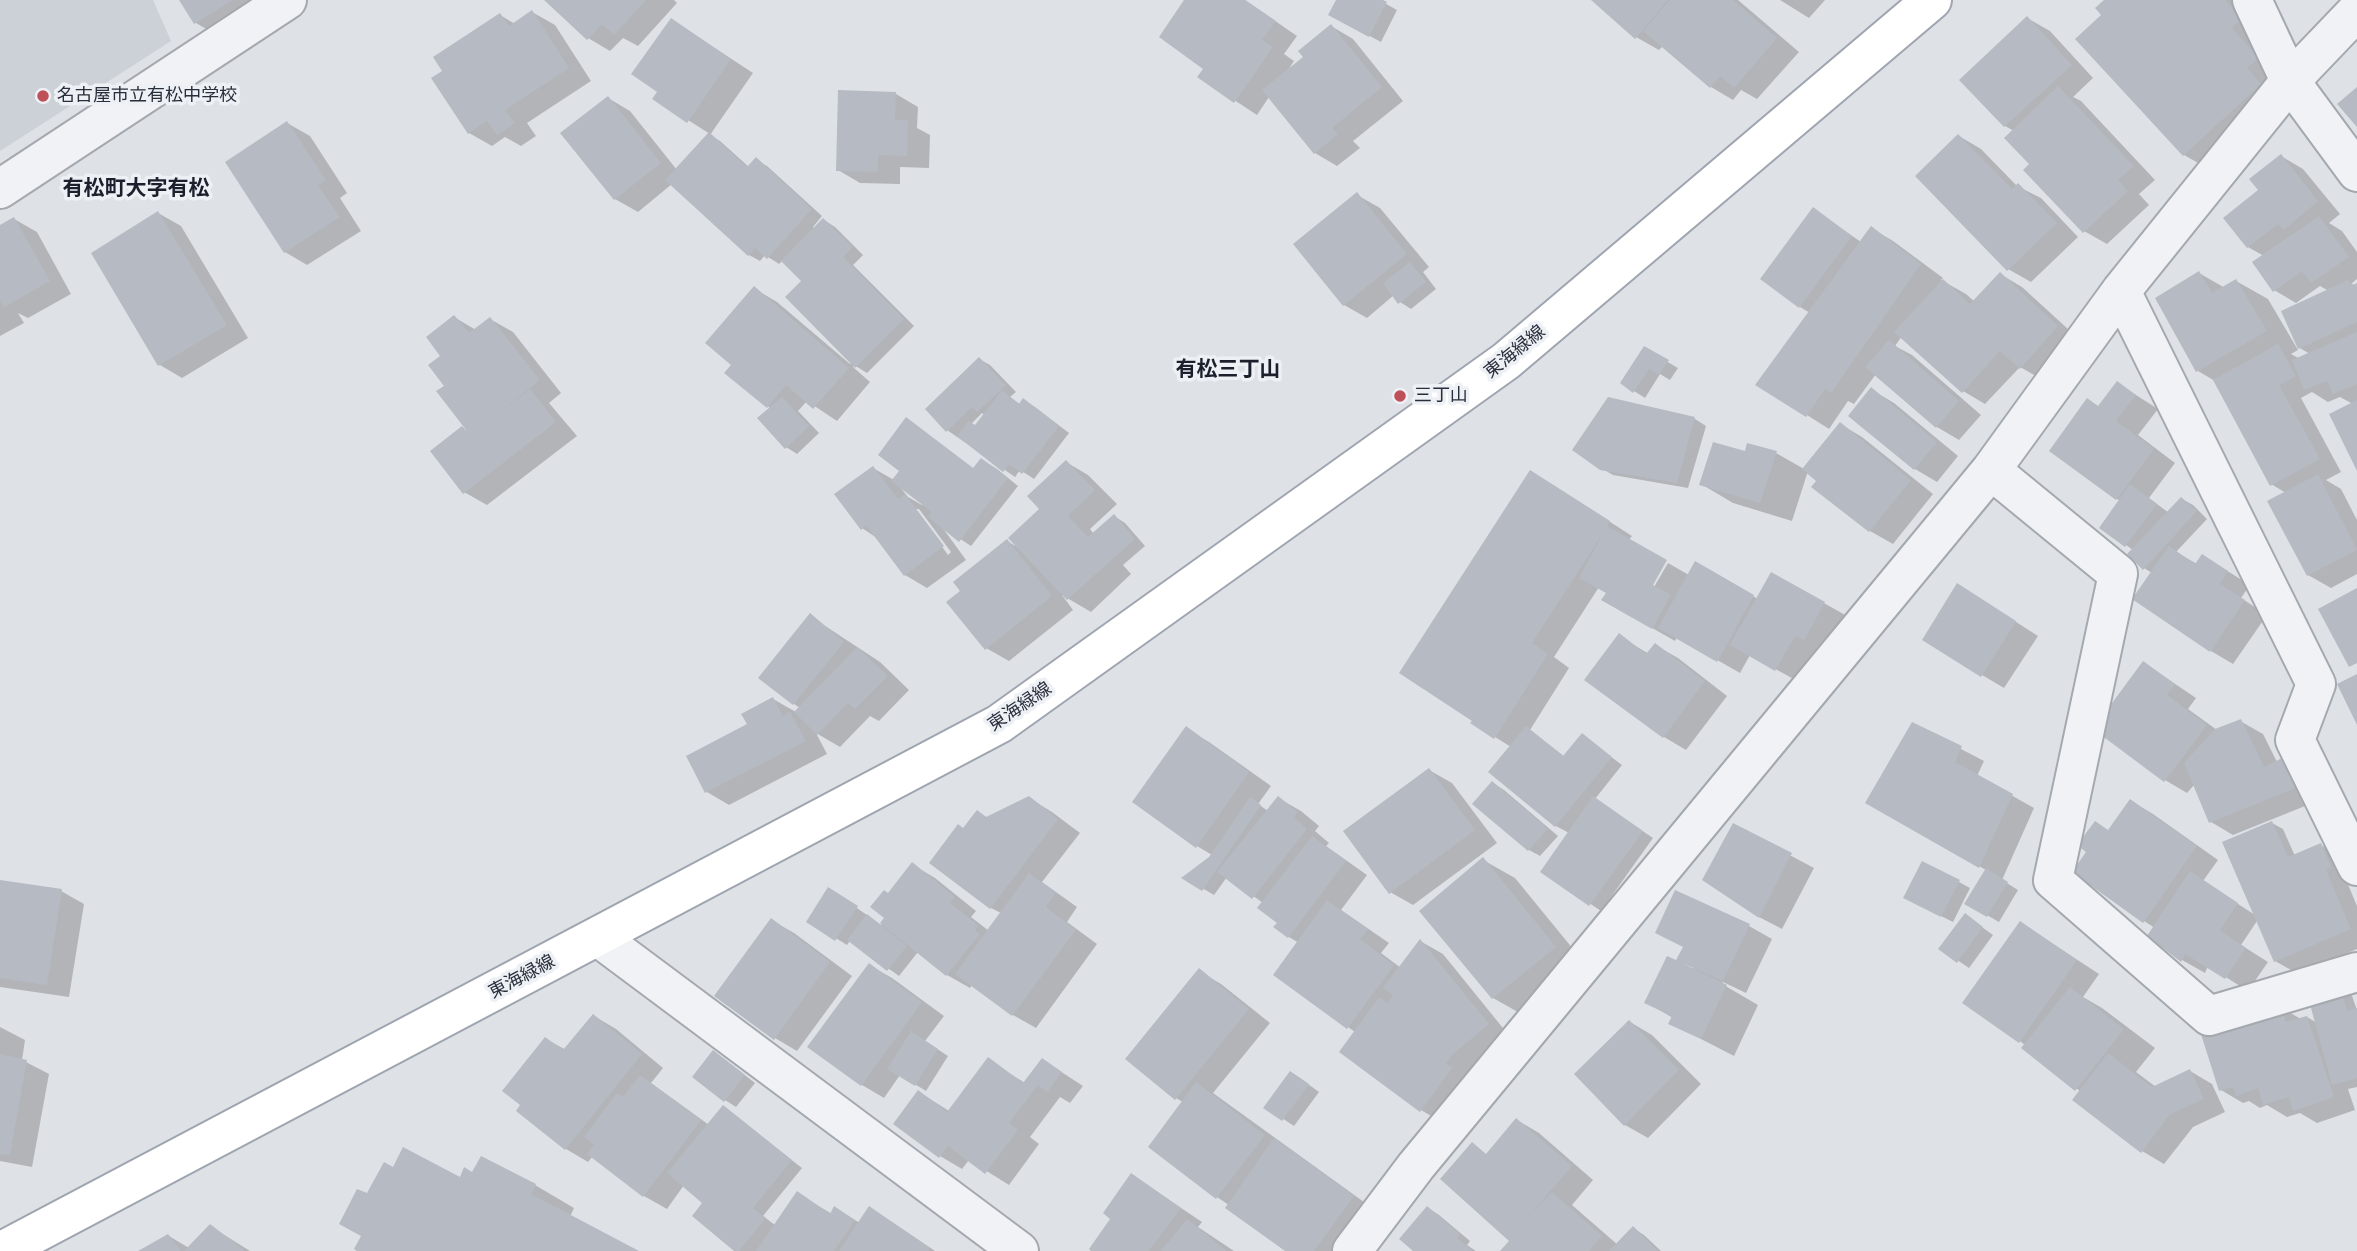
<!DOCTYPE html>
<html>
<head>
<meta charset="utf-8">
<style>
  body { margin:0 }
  canvas { display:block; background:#dee1e6 }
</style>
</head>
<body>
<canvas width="2357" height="1251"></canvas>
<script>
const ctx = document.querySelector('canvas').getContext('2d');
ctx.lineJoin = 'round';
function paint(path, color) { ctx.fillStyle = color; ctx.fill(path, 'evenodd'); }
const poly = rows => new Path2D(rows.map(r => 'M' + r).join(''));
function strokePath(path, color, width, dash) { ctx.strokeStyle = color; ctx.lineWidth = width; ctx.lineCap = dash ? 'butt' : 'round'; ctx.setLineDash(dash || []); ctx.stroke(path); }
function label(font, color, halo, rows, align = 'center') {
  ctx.font = font + ' "Work Sans","Noto Sans JP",sans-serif'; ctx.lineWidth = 7; ctx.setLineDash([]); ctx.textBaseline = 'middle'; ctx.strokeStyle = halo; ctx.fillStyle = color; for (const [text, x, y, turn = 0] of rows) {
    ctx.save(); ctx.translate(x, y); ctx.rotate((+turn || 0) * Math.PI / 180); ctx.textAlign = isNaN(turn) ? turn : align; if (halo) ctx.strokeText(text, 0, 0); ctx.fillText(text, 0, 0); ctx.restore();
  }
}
paint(poly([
  [0,0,153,0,171,41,0,151]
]), '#ccd0d7');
paint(poly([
  [181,0,268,0,218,36,196,23],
  [547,0,674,0,677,3,638,46,623,38,610,51,588,38],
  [1186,0,1245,0,1297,36,1284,54,1294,61,1288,70,1305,57,1331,26,1353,39,1403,101,1353,141,1360,148,1337,166,1315,153,1269,97,1257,115,1199,77,1205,68],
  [1338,0,1379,0,1397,10,1381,42,1342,21],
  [1593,0,1738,0,1799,52,1757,99,1741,90,1733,100,1711,87,1663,46,1659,50,1636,37],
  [1780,0,1825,0,1809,18],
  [2106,0,2238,0,2289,77,2216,173,2184,155,2104,15],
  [532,12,555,25,591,81,527,123,536,136,521,146,505,137,492,146,469,133,445,72,500,15,515,24],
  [2027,18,2050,31,2093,78,2073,97,2081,101,2155,180,2139,194,2149,205,2107,244,2084,231,2031,164,2014,131,2005,126,1961,80],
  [672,20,753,73,710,135,720,141,749,167,756,160,767,166,822,216,813,227,815,229,824,220,835,227,863,255,853,265,914,326,867,373,854,365,853,367,870,382,837,421,807,401,798,411,819,433,797,454,786,447,771,409,727,372,733,365,755,289,777,302,850,364,852,362,804,281,783,260,779,264,765,255,760,261,749,255,672,184,638,212,615,199,608,98,630,111,677,170,710,134,655,99,660,92],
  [896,94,918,107,917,128,930,135,929,168,900,167,900,184,860,183,838,170],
  [287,123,310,136,347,193,340,198,361,231,307,265,285,252],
  [1959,136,1981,149,2017,186,2041,198,2078,237,2031,282,2008,269],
  [2281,156,2303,169,2340,214,2329,223,2342,231,2357,252,2357,279,2351,284,2357,285,2357,467,2353,404,2340,397,2328,402,2312,392,2301,398,2341,472,2326,480,2341,489,2357,520,2357,574,2331,588,2308,575,2286,493,2271,484,2215,381,2198,371,2199,273,2225,288,2236,281,2268,299,2298,350,2291,354,2300,359,2310,354,2298,347,2329,291,2320,286,2296,303,2274,290,2264,256,2248,247,2260,191],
  [1357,195,1380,208,1429,267,1423,272,1436,289,1411,309,1400,302,1394,295,1367,318,1344,305,1296,245],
  [1813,209,1861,242,1871,228,1893,241,1943,278,1941,280,1966,294,1975,302,2000,274,2022,287,2080,340,2043,380,2020,367,1985,404,1963,391,1902,336,1895,346,1912,355,1981,415,1959,440,1937,427,1876,374,1854,404,1848,401,1829,429,1758,384,1810,313,1800,307],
  [158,213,181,226,248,338,182,378,160,365],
  [14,219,37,232,71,294,28,318,18,313,24,323,0,336,0,227],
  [454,317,476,330,490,319,513,332,561,393,549,403,577,436,487,505,464,492,462,428,471,433,446,386,443,356],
  [1645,349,1678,368,1670,380,1660,374,1645,398,1634,391],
  [979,359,990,365,1016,392,1010,397,1021,405,1024,401,1035,407,1069,433,1034,479,1020,470,1015,477,947,430],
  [982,413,985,415,976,427,971,424],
  [2117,383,2158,409,2138,435,2175,463,2149,498,2169,513,2182,499,2193,505,2207,519,2176,552,2197,564,2203,556,2250,585,2241,598,2267,615,2233,664,2211,651,2152,573,2144,568,2133,550,2101,527,2120,501,2117,499,2099,407],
  [1872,390,1894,403,1958,456,1937,482,1915,469],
  [1608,399,1695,419,1706,426,1688,488,1613,475,1601,468],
  [907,419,974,469,982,460,997,469,1018,486,971,546,942,527,966,560,927,588,905,575,877,538,862,528,873,468,894,480,901,471],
  [900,487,924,503,922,505,908,497],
  [915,509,919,509,951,552,948,555],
  [1840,424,1862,437,1933,494,1893,544,1870,531,1814,486,1819,480,1808,471,1792,521,1733,503,1701,484,1746,453,1776,453,1804,469],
  [1066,462,1088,475,1117,504,1090,529,1094,534,1114,516,1125,523,1145,546,1123,565,1131,574,1091,612,1062,595,1073,610,1009,661,986,648,963,592,1007,541,1019,548],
  [1553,485,1632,536,1629,540,1647,592,1650,594,1668,563,1689,575,1696,564,1758,599,1772,574,1847,616,1827,652,1818,647,1799,682,1750,655,1740,673,1677,637,1675,641,1603,600,1608,593,1599,587,1554,657,1569,668,1530,730,1565,757,1582,735,1622,765,1595,799,1653,838,1601,911,1542,871,1569,833,1556,826,1490,772,1511,747,1495,737],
  [1958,585,2038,636,2004,688,1982,675],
  [810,616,880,662,909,690,879,721,870,716,840,747,816,733,827,754,729,805,707,792,749,725,773,699,796,712,800,708,794,704],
  [1619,636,1649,654,1655,645,1678,658,1727,696,1686,750,1664,737],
  [2144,663,2196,698,2188,709,2217,730,2240,721,2263,734,2277,762,2320,800,2233,835,2211,822,2195,784,2187,793,2165,780],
  [1913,724,1984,761,1977,776,2034,808,2002,880,2018,890,1999,922,1966,903,1986,870,1867,802],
  [1186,729,1209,742,1271,786,1258,804,1268,811,1278,798,1301,811,1319,826,1315,831,1329,843,1326,846,1367,875,1341,910,1389,943,1381,953,1401,968,1420,941,1443,954,1511,1038,1443,1123,1421,1110,1355,1032,1275,974,1299,943,1289,937,1263,903,1227,877,1214,895,1185,878,1212,855,1197,846],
  [1429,770,1452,783,1497,843,1413,905,1390,892],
  [1493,783,1504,790,1558,836,1540,856,1529,850],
  [1029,798,1052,812,1080,833,1042,882,1077,907,1067,922,1097,944,1036,1028,1013,1015,972,985,970,988,947,975,918,952,899,976,850,941,847,945,808,921,840,896,881,925,887,918,889,895,913,865,935,878,976,911,971,917,989,931,1001,913,991,908,964,830,978,812,988,818],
  [2131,801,2153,814,2218,860,2203,881,2255,915,2272,823,2283,829,2295,856,2321,845,2344,858,2353,880,2347,882,2357,906,2357,949,2298,974,2275,961,2257,921,2241,945,2268,962,2248,991,2208,966,2205,973,2182,960,2150,935,2155,928,2144,921,2109,831],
  [1733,825,1814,868,1782,929,1759,917],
  [1483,860,1515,878,1587,966,1525,1016,1493,998],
  [0,881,61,891,84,904,69,997,0,987],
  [1959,882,1970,888,1953,922,1917,904],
  [1676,892,1749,926,1772,939,1746,993,1723,982,1722,984,1758,1005,1734,1056,1670,1023,1673,1018,1647,1003,1694,967,1684,947],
  [1965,915,1993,935,1969,968,1941,949],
  [771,920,794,933,852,976,797,1051,775,1038],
  [2021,923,2099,974,2083,997,2102,1008,2155,1048,2136,1072,2156,1087,2190,1071,2212,1084,2225,1112,2193,1127,2164,1164,2142,1151,2081,1092,2020,1041],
  [869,965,892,978,944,1016,925,1041,948,1056,926,1091,900,1075,884,1098,862,1085],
  [1199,971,1221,984,1270,1023,1213,1093,1375,1210,1346,1251,1288,1251,1229,1205,1217,1197,1183,1102,1176,1098],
  [2341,989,2352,996,2357,1010,2357,1087,2348,1089,2355,1110,2317,1123,2300,1113,2287,1117,2267,1105,2260,1108,2249,1101,2243,1103,2221,1090,2280,1007,2301,1019,2307,1017,2317,1023],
  [594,1016,616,1029,663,1068,651,1083,709,1125,724,1108,802,1168,763,1216,775,1225,797,1193,832,1214,835,1209,860,1223,892,1222,935,1251,737,1251,705,1202,684,1185,667,1209,644,1196,593,1156,588,1162,566,1149,518,1111,546,1039,566,1050],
  [1630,1022,1652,1035,1701,1084,1648,1138,1625,1125],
  [0,1027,25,1040,22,1060,49,1074,32,1167,0,1161],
  [724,1059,755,1083,736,1107,725,1100],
  [988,1060,1025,1083,1043,1060,1083,1086,1070,1103,1060,1097,1030,1137,1039,1144,1009,1185,969,1160,962,1169,940,1156,919,1092,949,1111],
  [1301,1079,1319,1092,1294,1126,1265,1107],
  [1517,1120,1539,1133,1593,1180,1572,1205,1618,1245,1633,1228,1644,1235,1661,1251,1502,1251,1511,1241,1491,1161],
  [394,1169,461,1179,473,1174,535,1185,574,1208,570,1217,635,1251,360,1251,368,1195],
  [1132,1175,1202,1222,1198,1227,1234,1251,1094,1251,1113,1219],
  [1428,1208,1439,1215,1470,1241,1467,1245,1476,1251,1415,1251],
  [210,1226,250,1251,142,1251,169,1236,189,1248]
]), '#0003');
paint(poly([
  [179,0,233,0,194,24],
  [544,0,646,0,614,35,602,24,587,40],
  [1184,0,1245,0,1276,21,1262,40,1273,47,1234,103,1197,77,1203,69,1159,37],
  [1336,0,1383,0,1387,2,1369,37,1328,15],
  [1591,0,1668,0,1635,39],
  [1670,0,1733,0,1777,38,1734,88,1720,76,1710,88,1643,31],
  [2104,0,2225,0,2242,19,2232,28,2259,58,2247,68,2261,84,2183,156,2075,39,2101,15,2095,8],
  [532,10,569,68,505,110,515,123,497,135,487,121,468,134,431,78,442,71,433,57,500,13,509,26],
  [2027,16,2072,65,2004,127,1959,80],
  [671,18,731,59,687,123,652,99,657,92,631,74],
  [1331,24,1382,87,1332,128,1338,134,1314,154,1262,90,1303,57,1298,51],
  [2058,86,2134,166,2118,180,2128,191,2083,233,2023,170,2029,164,2004,138],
  [2357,87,2357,127,2337,104],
  [838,90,896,92,895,120,908,120,907,156,878,155,878,172,836,171],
  [608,96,661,163,614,200,560,133],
  [287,121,326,180,318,185,340,217,284,253,225,162],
  [709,132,747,167,756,157,812,209,767,259,755,248,748,256,665,180],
  [1958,134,2012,189,2018,183,2057,223,2007,271,1915,176],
  [2281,154,2318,201,2284,230,2278,224,2247,248,2223,218,2258,190,2249,179],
  [1357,192,1407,254,1343,306,1293,244],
  [1813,207,1852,236,1799,308,1760,279],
  [158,211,227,325,158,366,91,253],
  [2319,216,2349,257,2311,283,2302,271,2273,292,2252,262],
  [14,217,50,281,4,307,0,299,0,225],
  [823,218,853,247,843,257,904,319,855,368,785,297,801,281,781,261],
  [1871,226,1921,264,1831,393,1825,389,1806,417,1755,385],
  [1410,262,1426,282,1398,304,1383,283],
  [2199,271,2212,293,2236,279,2267,331,2196,372,2155,298],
  [2000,272,2058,326,2020,369,2000,351,1962,393,1894,332,1943,279,1970,304],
  [2348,280,2351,286,2357,283,2357,322,2298,349,2281,311],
  [754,286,849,368,813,409,786,385,767,408,724,373,731,365,705,343],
  [454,315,469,333,490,317,540,380,480,428,530,389,556,422,463,494,430,451,462,426,470,435,436,391,444,386,428,365,440,356,426,337],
  [2357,332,2357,384,2333,394,2327,381,2304,390,2292,360],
  [1889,340,1959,401,1936,428,1865,367],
  [2278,344,2296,376,2279,385,2320,459,2270,486,2213,380],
  [1644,346,1669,360,1658,375,1649,369,1633,393,1620,383],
  [979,357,1006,385,977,412,972,407,946,432,925,409],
  [2117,381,2136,395,2116,421,2154,449,2116,500,2049,451,2087,398,2098,406],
  [1871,387,1937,442,1914,470,1848,416],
  [1002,390,1019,404,1023,398,1059,426,1022,474,1009,464,1003,472,957,436,969,421,975,425],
  [782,397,809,426,785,449,757,418],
  [1608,397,1695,417,1677,483,1600,470,1572,450],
  [2357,400,2357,471,2329,414],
  [906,417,973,468,981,458,1008,478,959,542,928,517,932,512,891,481,899,471,878,455],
  [1840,422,1911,480,1869,532,1811,487,1816,481,1802,469],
  [1713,442,1745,451,1747,443,1777,451,1760,503,1699,485],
  [1066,460,1095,490,1068,516,1088,537,1114,514,1135,539,1067,600,1008,538,1039,509,1027,496],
  [873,466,898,499,905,494,944,546,904,576,866,525,861,530,834,494],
  [1530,470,1610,521,1607,526,1667,560,1653,585,1671,595,1652,629,1601,600,1606,593,1579,578,1603,533,1532,643,1548,654,1494,739,1470,723,1472,721,1399,673],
  [2318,474,2357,550,2307,576,2267,501],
  [2130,484,2157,504,2125,547,2099,528],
  [2181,497,2197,511,2143,570,2127,554],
  [1007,539,1052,596,985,650,946,602,960,591,953,582],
  [2169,546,2195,564,2202,554,2228,571,2220,584,2245,600,2210,652,2132,599],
  [1695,561,1754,595,1717,662,1658,628],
  [1771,572,1825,602,1804,640,1795,636,1775,671,1730,645],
  [1957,583,2016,621,1981,677,1922,640],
  [2357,588,2357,663,2349,667,2318,609],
  [810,613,844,642,793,705,758,678],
  [1619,633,1646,654,1655,643,1705,681,1663,738,1584,680],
  [857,647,888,676,855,709,848,703,817,735,794,712],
  [2143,661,2175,684,2167,695,2207,725,2164,782,2093,729],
  [2357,674,2357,725,2337,684],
  [773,697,783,716,790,712,806,741,705,793,686,756,747,724,741,714],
  [2241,719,2264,767,2288,755,2298,787,2209,823,2184,763,2215,729],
  [1912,722,1962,746,1955,762,2013,794,1979,868,1865,803],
  [1186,726,1249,772,1196,848,1132,802],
  [1526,726,1563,756,1582,733,1612,757,1555,827,1488,772],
  [1429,768,1475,830,1389,894,1343,831],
  [1492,781,1548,829,1528,851,1472,804],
  [1029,796,1058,819,990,909,929,863,958,824,963,828,977,810,986,817],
  [1278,796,1298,812,1294,817,1307,829,1252,899,1217,872],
  [1593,796,1643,831,1589,906,1540,872],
  [1250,797,1261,805,1202,891,1181,878,1209,857],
  [2130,799,2197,846,2143,923,2072,872,2086,852,2077,845,2095,821,2108,830],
  [2272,821,2288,857,2321,843,2331,867,2326,870,2351,929,2274,962,2222,842],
  [1733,823,1792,853,1759,918,1702,880],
  [1312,836,1346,861,1288,938,1273,927,1277,923,1257,908],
  [1483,857,1556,947,1492,999,1419,911],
  [1922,861,1960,880,1941,917,1903,898],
  [912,862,955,897,950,903,978,925,975,930,980,934,946,976,880,923,884,918,870,907,884,890,888,893],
  [1986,868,2008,882,1987,917,1964,904],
  [2190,871,2238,903,2220,930,2246,948,2225,979,2185,954,2181,962,2147,936],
  [1029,873,1056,893,1046,907,1076,930,1012,1016,955,974],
  [0,880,62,889,47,985,0,978],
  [828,887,858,906,835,941,806,922],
  [1675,890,1750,924,1723,981,1682,963,1727,985,1701,1039,1668,1024,1672,1016,1644,1003,1667,956,1676,960,1683,947,1655,933],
  [1327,900,1368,929,1360,939,1394,965,1347,1029,1273,975],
  [1965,913,1983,927,1957,963,1938,949],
  [867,914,907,946,887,971,847,940],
  [771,918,830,962,774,1040,714,996],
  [2020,921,2077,960,2019,1043,1962,1003],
  [1420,939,1489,1024,1453,1054,1446,1064,1453,1067,1420,1112,1339,1052,1379,997,1387,1003,1393,995,1383,988],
  [869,963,922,1002,861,1086,807,1047],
  [1199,968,1249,1009,1175,1100,1125,1059],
  [2070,987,2124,1029,2075,1091,2021,1048],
  [2341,987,2347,1011,2357,1008,2357,1078,2332,1085,2308,997],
  [2280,1005,2286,1022,2307,1016,2334,1097,2293,1111,2289,1097,2263,1105,2258,1088,2236,1096,2233,1087,2219,1091,2200,1031],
  [593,1014,642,1054,565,1150,516,1111,520,1105,502,1091,545,1037,563,1050],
  [1629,1020,1679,1070,1624,1126,1574,1074],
  [911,1031,938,1049,915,1086,887,1069],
  [713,1050,745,1075,724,1102,692,1077],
  [2108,1053,2152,1087,2190,1069,2204,1099,2170,1114,2141,1153,2072,1100],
  [0,1054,27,1060,10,1155,0,1154],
  [988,1057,1023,1083,1042,1058,1062,1072,1047,1092,1038,1085,1009,1123,1018,1130,985,1174,948,1146,939,1158,893,1124,918,1090,947,1112],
  [1290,1071,1309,1084,1282,1121,1263,1108],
  [640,1075,701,1120,643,1197,587,1154,594,1144,584,1137,617,1093,623,1097],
  [1196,1082,1265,1135,1216,1199,1148,1147],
  [723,1105,792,1160,753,1208,766,1218,739,1251,734,1251,692,1216,702,1203,667,1173],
  [1516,1118,1572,1166,1529,1216,1552,1192,1602,1236,1589,1251,1500,1251,1509,1241,1440,1179,1472,1142,1486,1154],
  [1274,1138,1354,1196,1314,1251,1285,1251,1225,1208],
  [403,1147,460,1177,464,1167,472,1172,481,1156,536,1184,531,1194,639,1251,357,1251,354,1249,361,1236,339,1224,357,1189,367,1193,384,1162,393,1167],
  [1131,1173,1181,1208,1149,1251,1091,1251,1089,1249,1110,1219,1103,1213],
  [797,1191,830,1214,834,1206,855,1220,834,1251,756,1251],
  [869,1206,930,1248,928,1251,839,1251],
  [1427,1206,1460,1234,1457,1238,1473,1251,1413,1251,1399,1239],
  [1187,1219,1227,1251,1161,1251],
  [210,1224,245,1251,184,1251],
  [1633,1226,1658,1251,1609,1251],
  [168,1234,181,1251,138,1251]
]), '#b6bac2');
const minor = poly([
  [2252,0,2290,81,2357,172],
  [0,189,287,0],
  [2121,291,2316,684,2295,740,2357,866],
  [1991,470,2118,574,2053,880,2209,1016,2357,972],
  [598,937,1019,1251],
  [1352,1251,1416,1166,1991,470,2121,291,2290,81,2357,11]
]);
const major = poly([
  [2,1251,999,724,1506,361,1932,0]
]);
strokePath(minor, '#a4a8af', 42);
strokePath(major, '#9fa5b0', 42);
strokePath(minor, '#f0f2f5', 38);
strokePath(major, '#fff', 38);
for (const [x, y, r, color] of [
  [43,96,7,"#bf4f59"],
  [1400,396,7,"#bf4f59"]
]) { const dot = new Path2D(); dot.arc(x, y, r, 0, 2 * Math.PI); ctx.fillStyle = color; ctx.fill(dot); strokePath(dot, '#edf0f4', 2.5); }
label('18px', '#292e3b', '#edf0f4', [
  ["名古屋市立有松中学校",57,96],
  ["三丁山",1414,396]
], 'left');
label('18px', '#292e3b', '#edf0f4', [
  ["東海緑線",1515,352,-39],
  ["東海緑線",1020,707,-34],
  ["東海緑線",522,977,-28]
]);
label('bold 21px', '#1b202c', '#edf0f4', [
  ["有松町大字有松",136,189],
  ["有松三丁山",1228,370]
]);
</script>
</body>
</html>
